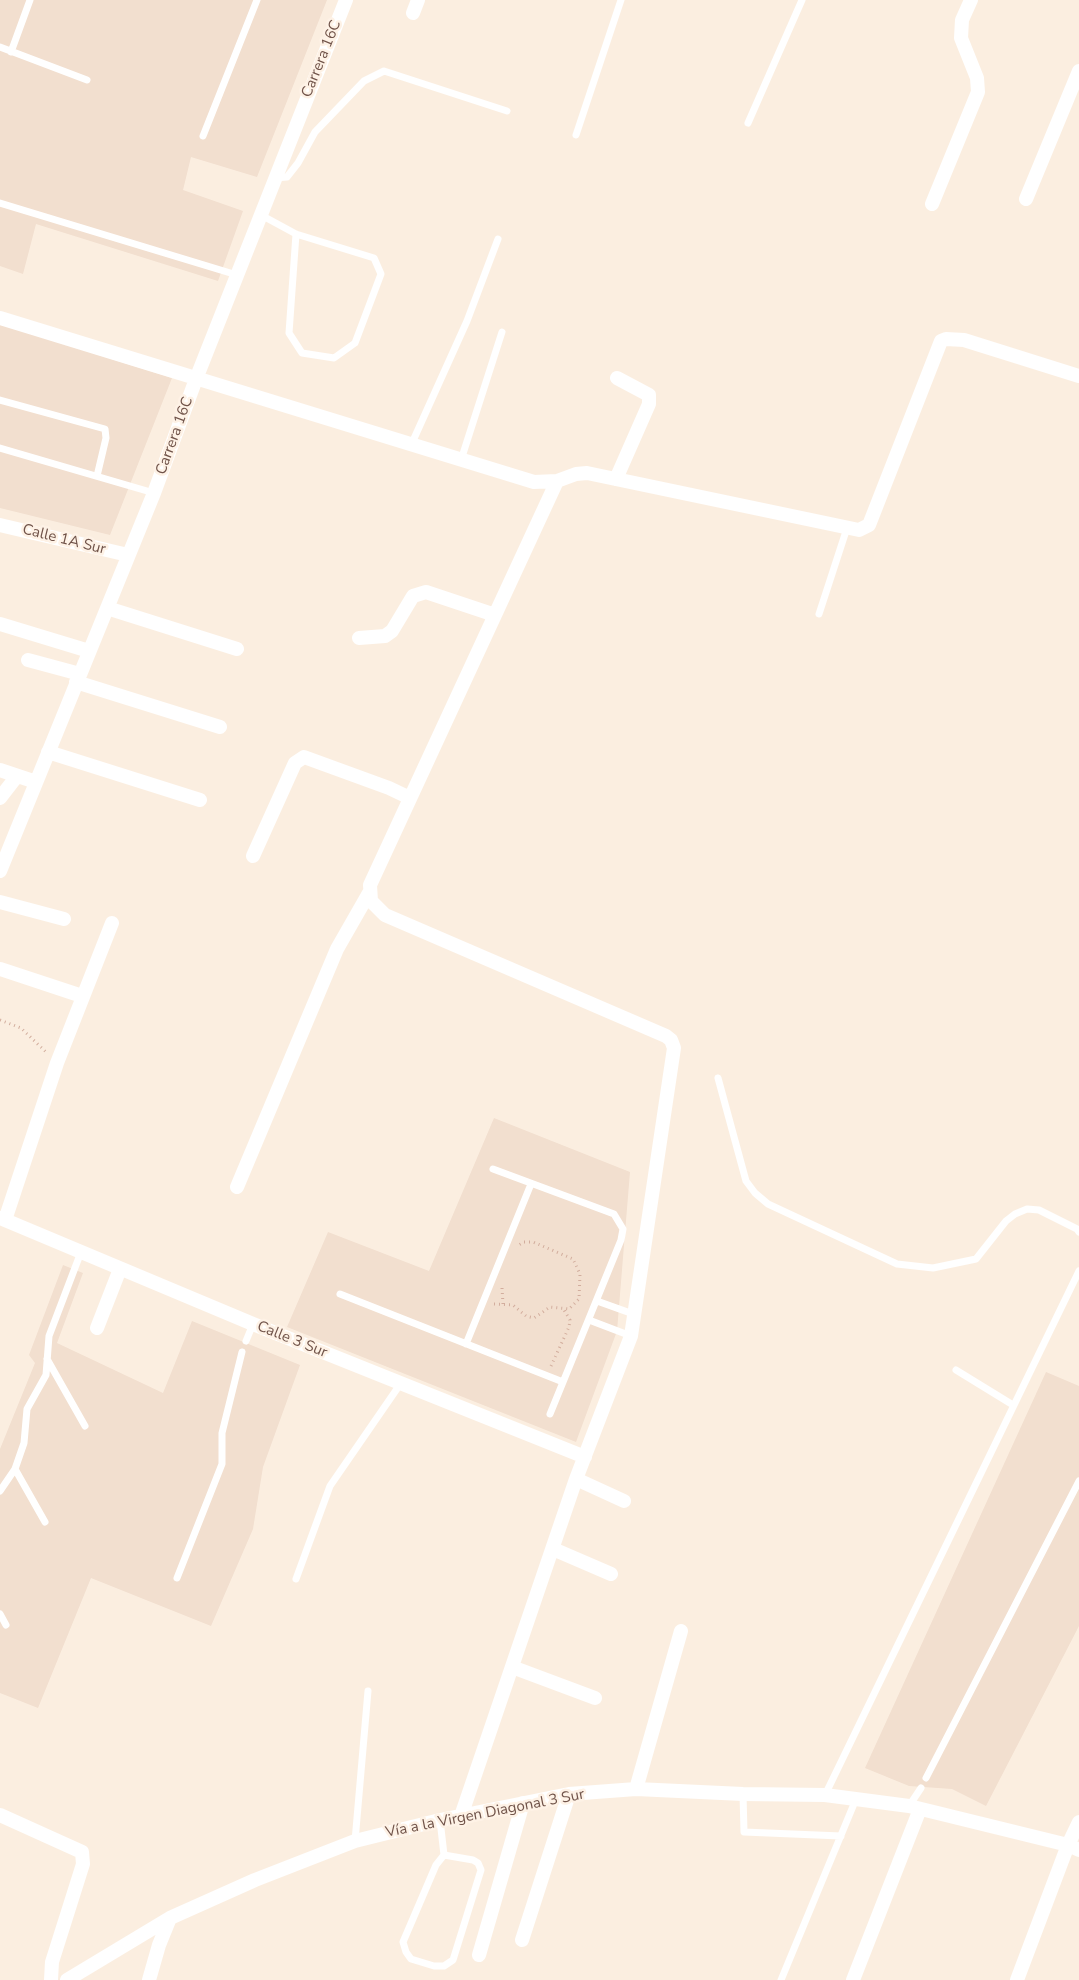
<!DOCTYPE html>
<html>
<head>
<meta charset="utf-8">
<style>
  body { margin:0 }
  canvas { display:block; background:#fbeee0 }
</style>
</head>
<body>
<canvas width="1079" height="1980"></canvas>
<script>
const ctx = document.querySelector('canvas').getContext('2d');
ctx.lineJoin = 'round';
function paint(path, color) { ctx.fillStyle = color; ctx.fill(path, 'evenodd'); }
const poly = rows => new Path2D(rows.map(r => 'M' + r).join(''));
function strokePath(path, color, width, dash) { ctx.strokeStyle = color; ctx.lineWidth = width; ctx.lineCap = dash ? 'butt' : 'round'; ctx.setLineDash(dash || []); ctx.stroke(path); }
function label(font, color, halo, rows, align = 'center') {
  ctx.font = font + ' "Nunito Sans",sans-serif'; ctx.lineWidth = 5; ctx.setLineDash([]); ctx.textBaseline = 'middle'; ctx.strokeStyle = halo; ctx.fillStyle = color; for (const [text, x, y, turn = 0] of rows) {
    ctx.save(); ctx.translate(x, y); ctx.rotate((+turn || 0) * Math.PI / 180); ctx.textAlign = isNaN(turn) ? turn : align; if (halo) ctx.strokeText(text, 0, 0); ctx.fillText(text, 0, 0); ctx.restore();
  }
}
paint(poly([
  [0,0,327,0,257,177,191,157,183,190,243,211,218,281,36,224,23,274,0,266],
  [0,324,172,378,110,535,0,508],
  [494,1118,630,1172,617,1331,576,1442,287,1327,328,1232,429,1271],
  [63,1265,83,1273,57,1343,163,1393,192,1321,300,1365,263,1467,253,1529,211,1626,91,1578,38,1708,0,1693,0,1449,35,1363,29,1355],
  [1046,1372,1079,1386,1079,1626,986,1806,952,1789,909,1786,865,1768]
]), '#f2dfcf');
strokePath(poly([
  [0,1020,21,1028,47,1053],
  [502,1288,503,1304],
  [494,1304,513,1305,526,1316,534,1318,550,1307,569,1309,579,1299,580,1274,573,1259,533,1242,524,1242,519,1245],
  [551,1366,569,1327,570,1320,564,1310]
]), '#d2ad9d', 3, [1, 4]);
strokePath(poly([
  [0,47,87,80],
  [11,52,30,0],
  [748,123,802,0],
  [576,135,621,0],
  [203,136,257,0],
  [275,178,287,177,298,163,315,132,364,81,384,71,507,111],
  [0,203,237,275],
  [261,215,296,234,374,258,381,274,355,343,334,358,302,353,289,333,296,234],
  [0,400,105,429,106,438,97,476],
  [412,443,467,321,498,239],
  [0,448,154,493],
  [461,460,502,332],
  [819,614,847,528],
  [718,1078,746,1181,755,1193,768,1204,897,1264,933,1268,976,1259,1006,1221,1015,1214,1027,1209,1039,1210,1077,1229,1079,1232],
  [493,1169,614,1214,623,1229,621,1240,550,1414],
  [340,1294,563,1382],
  [597,1301,636,1315],
  [589,1320,631,1336],
  [246,1341,253,1324],
  [466,1344,531,1184],
  [47,1359,85,1426],
  [956,1370,1013,1405],
  [15,1469,45,1522],
  [0,1491,15,1469,24,1443,27,1409,46,1375,49,1336,81,1252],
  [177,1578,222,1464,222,1433,242,1352],
  [296,1579,330,1486,401,1383],
  [0,1614,6,1625],
  [926,1778,1079,1481],
  [743,1794,744,1832,841,1836],
  [825,1795,1079,1271],
  [909,1806,921,1788],
  [440,1820,444,1855,436,1865,403,1942,406,1952,411,1959,434,1966,444,1966,453,1960,481,1870,478,1863,473,1860,444,1855],
  [355,1841,368,1691],
  [781,1980,856,1799]
]), '#fff', 7);
strokePath(poly([
  [413,13,418,0],
  [1026,199,1079,71],
  [932,204,978,92,977,78,961,38,962,20,971,0],
  [0,318,534,482,557,481,576,474,587,473,859,530,869,525,941,341,946,339,964,340,1079,376],
  [616,479,649,404,649,395,617,378],
  [0,525,128,555],
  [107,608,237,649],
  [0,624,89,651],
  [359,638,385,636,392,631,413,596,426,592,495,615],
  [28,660,80,674],
  [76,682,220,727],
  [48,752,200,800],
  [0,770,36,782],
  [0,798,17,776],
  [253,856,295,763,304,757,389,788,410,798],
  [0,871,154,493,196,379,346,0],
  [0,902,64,919],
  [0,969,82,996],
  [237,1187,337,949,369,893],
  [0,1218,253,1324,585,1457],
  [5,1220,57,1063,112,923],
  [97,1328,120,1269],
  [576,1479,624,1501],
  [553,1549,611,1574],
  [512,1667,595,1698],
  [636,1789,681,1631],
  [0,1815,82,1852,83,1864,52,1962,51,1980],
  [461,1816,576,1479,631,1336,674,1048,671,1040,666,1036,385,915,371,901,370,885,557,481],
  [522,1940,569,1794],
  [479,1955,523,1803],
  [67,1980,170,1918,255,1880,355,1841,440,1820,569,1794,636,1789,743,1794,825,1795,909,1806,1068,1845,1079,1850],
  [149,1980,159,1945,170,1918],
  [853,1980,920,1809],
  [1017,1980,1068,1845,1079,1822]
]), '#fff', 14);
label('15px', '#705349', '#fef2e6', [
  ["Carrera 16C",322,59,-68],
  ["Carrera 16C",175,436,-70],
  ["Calle 1A Sur",64,540,14],
  ["Calle 3 Sur",292,1340,22],
  ["Vía a la Virgen Diagonal 3 Sur",485,1814,-11]
]);
</script>
</body>
</html>
